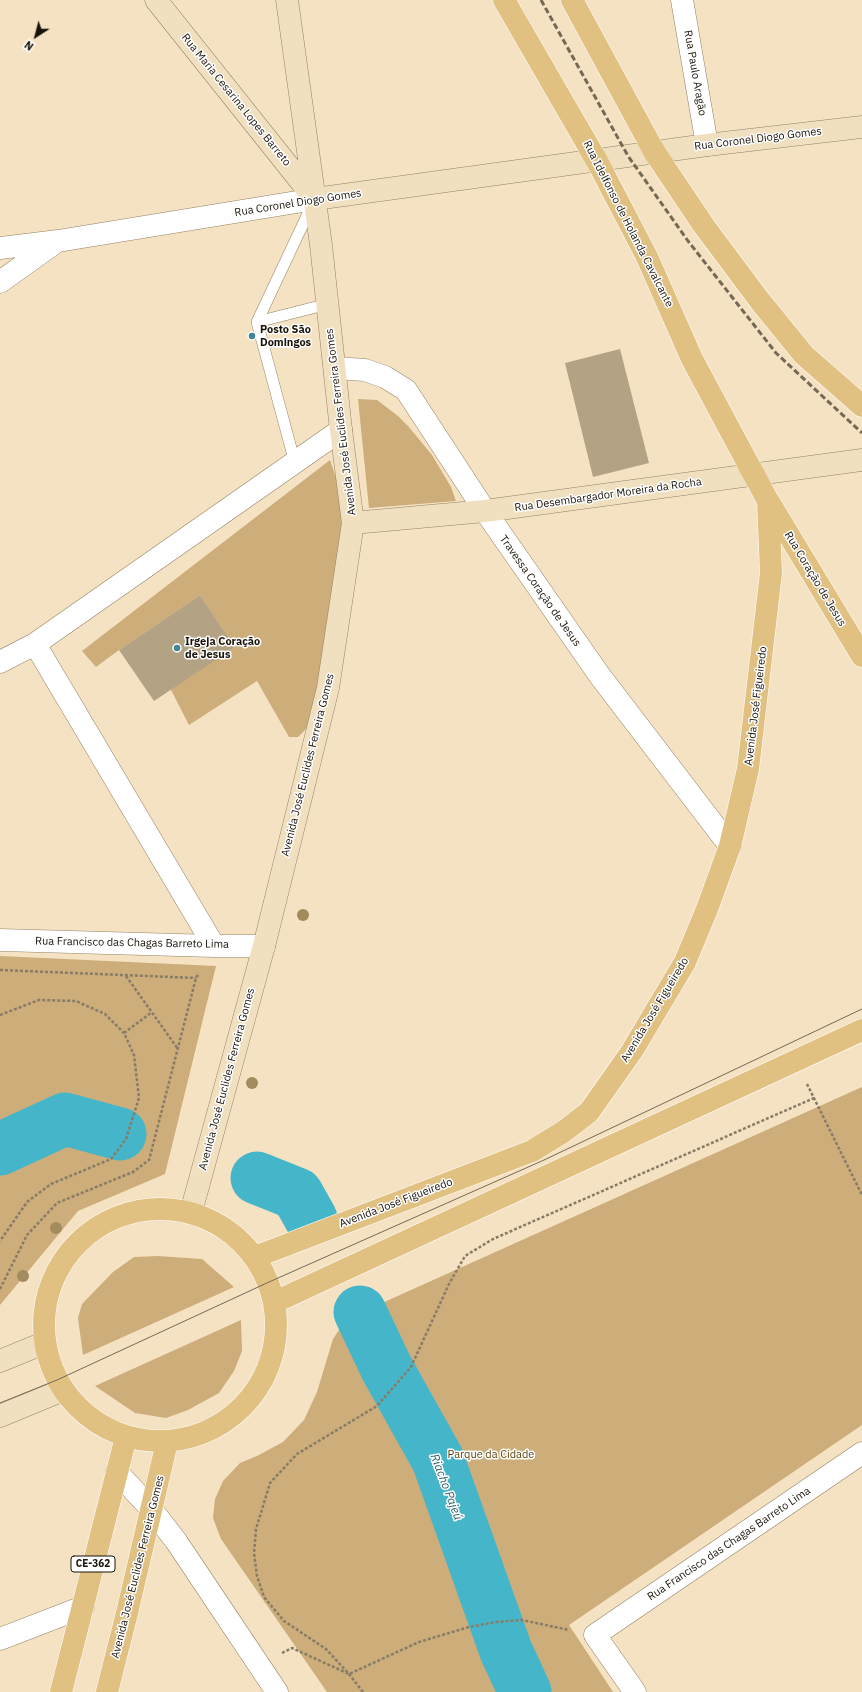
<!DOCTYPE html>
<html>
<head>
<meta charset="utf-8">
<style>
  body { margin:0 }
  #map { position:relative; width:862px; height:1692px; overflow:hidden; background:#f5e2c3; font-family:"IBM Plex Sans",sans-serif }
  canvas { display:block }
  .north { position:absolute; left:16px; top:16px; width:40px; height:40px; -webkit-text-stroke:3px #fff; paint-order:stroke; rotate:216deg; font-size:11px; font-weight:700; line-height:16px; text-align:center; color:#191207 }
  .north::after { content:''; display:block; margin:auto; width:14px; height:18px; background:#191207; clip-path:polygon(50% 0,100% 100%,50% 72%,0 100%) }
</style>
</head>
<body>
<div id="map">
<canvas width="862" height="1692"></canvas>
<div class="north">N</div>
</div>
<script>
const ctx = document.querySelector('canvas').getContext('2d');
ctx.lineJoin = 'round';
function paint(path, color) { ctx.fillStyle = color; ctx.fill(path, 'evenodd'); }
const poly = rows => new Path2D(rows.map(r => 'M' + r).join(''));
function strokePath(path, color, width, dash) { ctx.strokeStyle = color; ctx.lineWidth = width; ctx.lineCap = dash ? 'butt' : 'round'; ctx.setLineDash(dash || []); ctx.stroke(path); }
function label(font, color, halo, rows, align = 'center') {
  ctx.font = font + ' "IBM Plex Sans",sans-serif'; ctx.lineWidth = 3; ctx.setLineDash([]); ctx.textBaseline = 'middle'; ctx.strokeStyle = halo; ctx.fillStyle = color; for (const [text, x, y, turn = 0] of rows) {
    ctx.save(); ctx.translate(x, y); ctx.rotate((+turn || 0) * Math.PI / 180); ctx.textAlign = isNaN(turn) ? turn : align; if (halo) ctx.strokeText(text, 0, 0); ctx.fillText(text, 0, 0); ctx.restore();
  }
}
paint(poly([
  [358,399,377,400,398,416,408,426,432,455,451,487,456,501,369,508],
  [330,460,339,487,342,526,317,692,308,727,298,737,289,737,257,681,189,725,170,688,235,647,200,595,119,650,96,667,82,651],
  [0,956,216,966,165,1174,78,1211,0,1305],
  [862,1087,862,1425,569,1625,613,1692,327,1692,221,1539,213,1518,215,1499,223,1481,240,1463,257,1456,283,1442,304,1420,317,1392,333,1339,341,1327,351,1317],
  [158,1256,202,1259,234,1287,83,1355,78,1318,82,1304,113,1272,134,1257],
  [241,1320,242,1351,234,1371,219,1393,188,1410,166,1418,135,1413,95,1386]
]), '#cdad7a');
strokePath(poly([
  [0,1149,65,1119,120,1134],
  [257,1178,297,1194,311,1219],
  [360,1312,386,1367,438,1460,506,1651,525,1692]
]), '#45b6c9', 53);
paint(poly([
  [620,349,649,463,593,477,565,363],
  [200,595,235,647,154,701,119,650]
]), '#b4a285');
const lane = poly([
  [257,322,328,304],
  [295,463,257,322,312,205]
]);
const street = poly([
  [682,0,707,145],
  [0,248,58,241,315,199],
  [0,282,56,242],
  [335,368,365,370,385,377,406,390,485,511,600,676,730,846],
  [35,644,214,946],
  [0,662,35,644,341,430],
  [0,940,214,946,264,946],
  [117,1472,152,1510,176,1541,277,1692],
  [0,1639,83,1607],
  [635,1692,595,1635,862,1453]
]);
const secondary = poly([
  [156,0,314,198],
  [315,199,707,145,862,127],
  [353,523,485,511,862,460],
  [191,1212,264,946,328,688,353,523,341,430,321,245,287,0],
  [0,1361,44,1343],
  [0,1416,63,1390]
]);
const primary = poly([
  [572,0,655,153,704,226,760,301,804,355,862,406],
  [769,502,862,656],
  '44 1325a116 116 0 1 1 232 0a116 116 0 1 1-232 0Z',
  [255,1257,532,1151,563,1132,589,1112,632,1051,685,962,707,909,730,846,748,769,771,573,768,501,692,359,647,257,597,161,504,0],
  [275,1302,862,1030],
  [61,1692,126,1437],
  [107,1692,127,1613,167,1442]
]);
strokePath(lane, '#928164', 12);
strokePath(street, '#928164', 23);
strokePath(secondary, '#928164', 23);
strokePath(primary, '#fff', 23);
strokePath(poly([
  [0,970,196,978],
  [126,976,178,1049],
  [0,1015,39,1000,76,1001,105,1014,124,1033,134,1055,139,1098,126,1139,111,1159,51,1184,27,1202,0,1241],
  [124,1033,152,1012],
  [807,1084,862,1195],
  [0,1289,27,1235,57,1203,133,1172,149,1160,196,978,199,973],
  [282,1653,292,1648,349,1674,419,1642,469,1627,496,1622,522,1620,569,1630],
  [363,1692,349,1674,326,1649,284,1621,264,1597,257,1576,254,1553,256,1529,270,1483,297,1454,377,1406,411,1367,449,1284,465,1256,493,1239,814,1098]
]), '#897c67', 2.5, [3, 2]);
strokePath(lane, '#fff', 11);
strokePath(street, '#fff', 22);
strokePath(secondary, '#f0e0c0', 22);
strokePath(primary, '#e1c182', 22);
strokePath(poly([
  [0,1403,57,1380,269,1282,544,1160,862,1009]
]), '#756956', 1);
strokePath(poly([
  [541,0,628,156,688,241,776,353,862,433]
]), '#756956', 3, [6, 3]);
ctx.fillStyle = '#a28b5c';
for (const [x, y] of [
  [303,915],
  [252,1083],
  [56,1228],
  [23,1276]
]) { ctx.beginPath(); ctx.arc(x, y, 6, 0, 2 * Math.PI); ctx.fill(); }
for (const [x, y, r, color] of [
  [252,336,4,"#418692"],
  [177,648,4,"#418692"]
]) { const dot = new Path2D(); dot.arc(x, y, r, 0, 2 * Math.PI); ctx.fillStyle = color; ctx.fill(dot); strokePath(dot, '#fff', 1.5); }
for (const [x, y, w] of [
  [93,1564,44]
]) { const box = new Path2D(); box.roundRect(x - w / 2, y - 8, w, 16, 3); ctx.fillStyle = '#fff'; ctx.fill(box); strokePath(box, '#191207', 1); }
label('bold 10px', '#191207', null, [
  ["CE-362",93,1564]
]);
label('11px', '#191207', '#fff', [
  ["Rua Paulo Aragão",695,73,80],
  ["Rua Maria Cesarina Lopes Barreto",236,100,51],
  ["Rua Coronel Diogo Gomes",758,139,-7],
  ["Rua Coronel Diogo Gomes",298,203,-9],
  ["Rua Idelfonso de Holanda Cavalcante",628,224,63],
  ["Avenida José Euclides Ferreira Gomes",341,422,-97],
  ["Rua Desembargador Moreira da Rocha",608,495,-8],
  ["Rua Coração de Jesus",815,579,59],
  ["Travessa Coração de Jesus",540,591,55],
  ["Avenida José Figueiredo",756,706,-83],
  ["Avenida José Euclides Ferreira Gomes",308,765,-76],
  ["Rua Francisco das Chagas Barreto Lima",132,943,1],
  ["Avenida José Figueiredo",655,1010,-59],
  ["Avenida José Euclides Ferreira Gomes",227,1079,-75],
  ["Avenida José Figueiredo",396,1203,-21],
  ["Rua Francisco das Chagas Barreto Lima",729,1544,-34],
  ["Avenida José Euclides Ferreira Gomes",138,1567,-76]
]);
label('bold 11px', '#191207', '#fff', [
  ["Posto São",260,330],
  ["Domingos",260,343],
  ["Irgeja Coração",185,642],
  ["de Jesus",185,655]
], 'left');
label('11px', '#5f4307', '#fff', [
  ["Parque da Cidade",491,1455]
]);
label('italic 12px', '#2d5d65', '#fff', [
  ["Riacho Pajeú",446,1487,69]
]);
</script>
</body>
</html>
